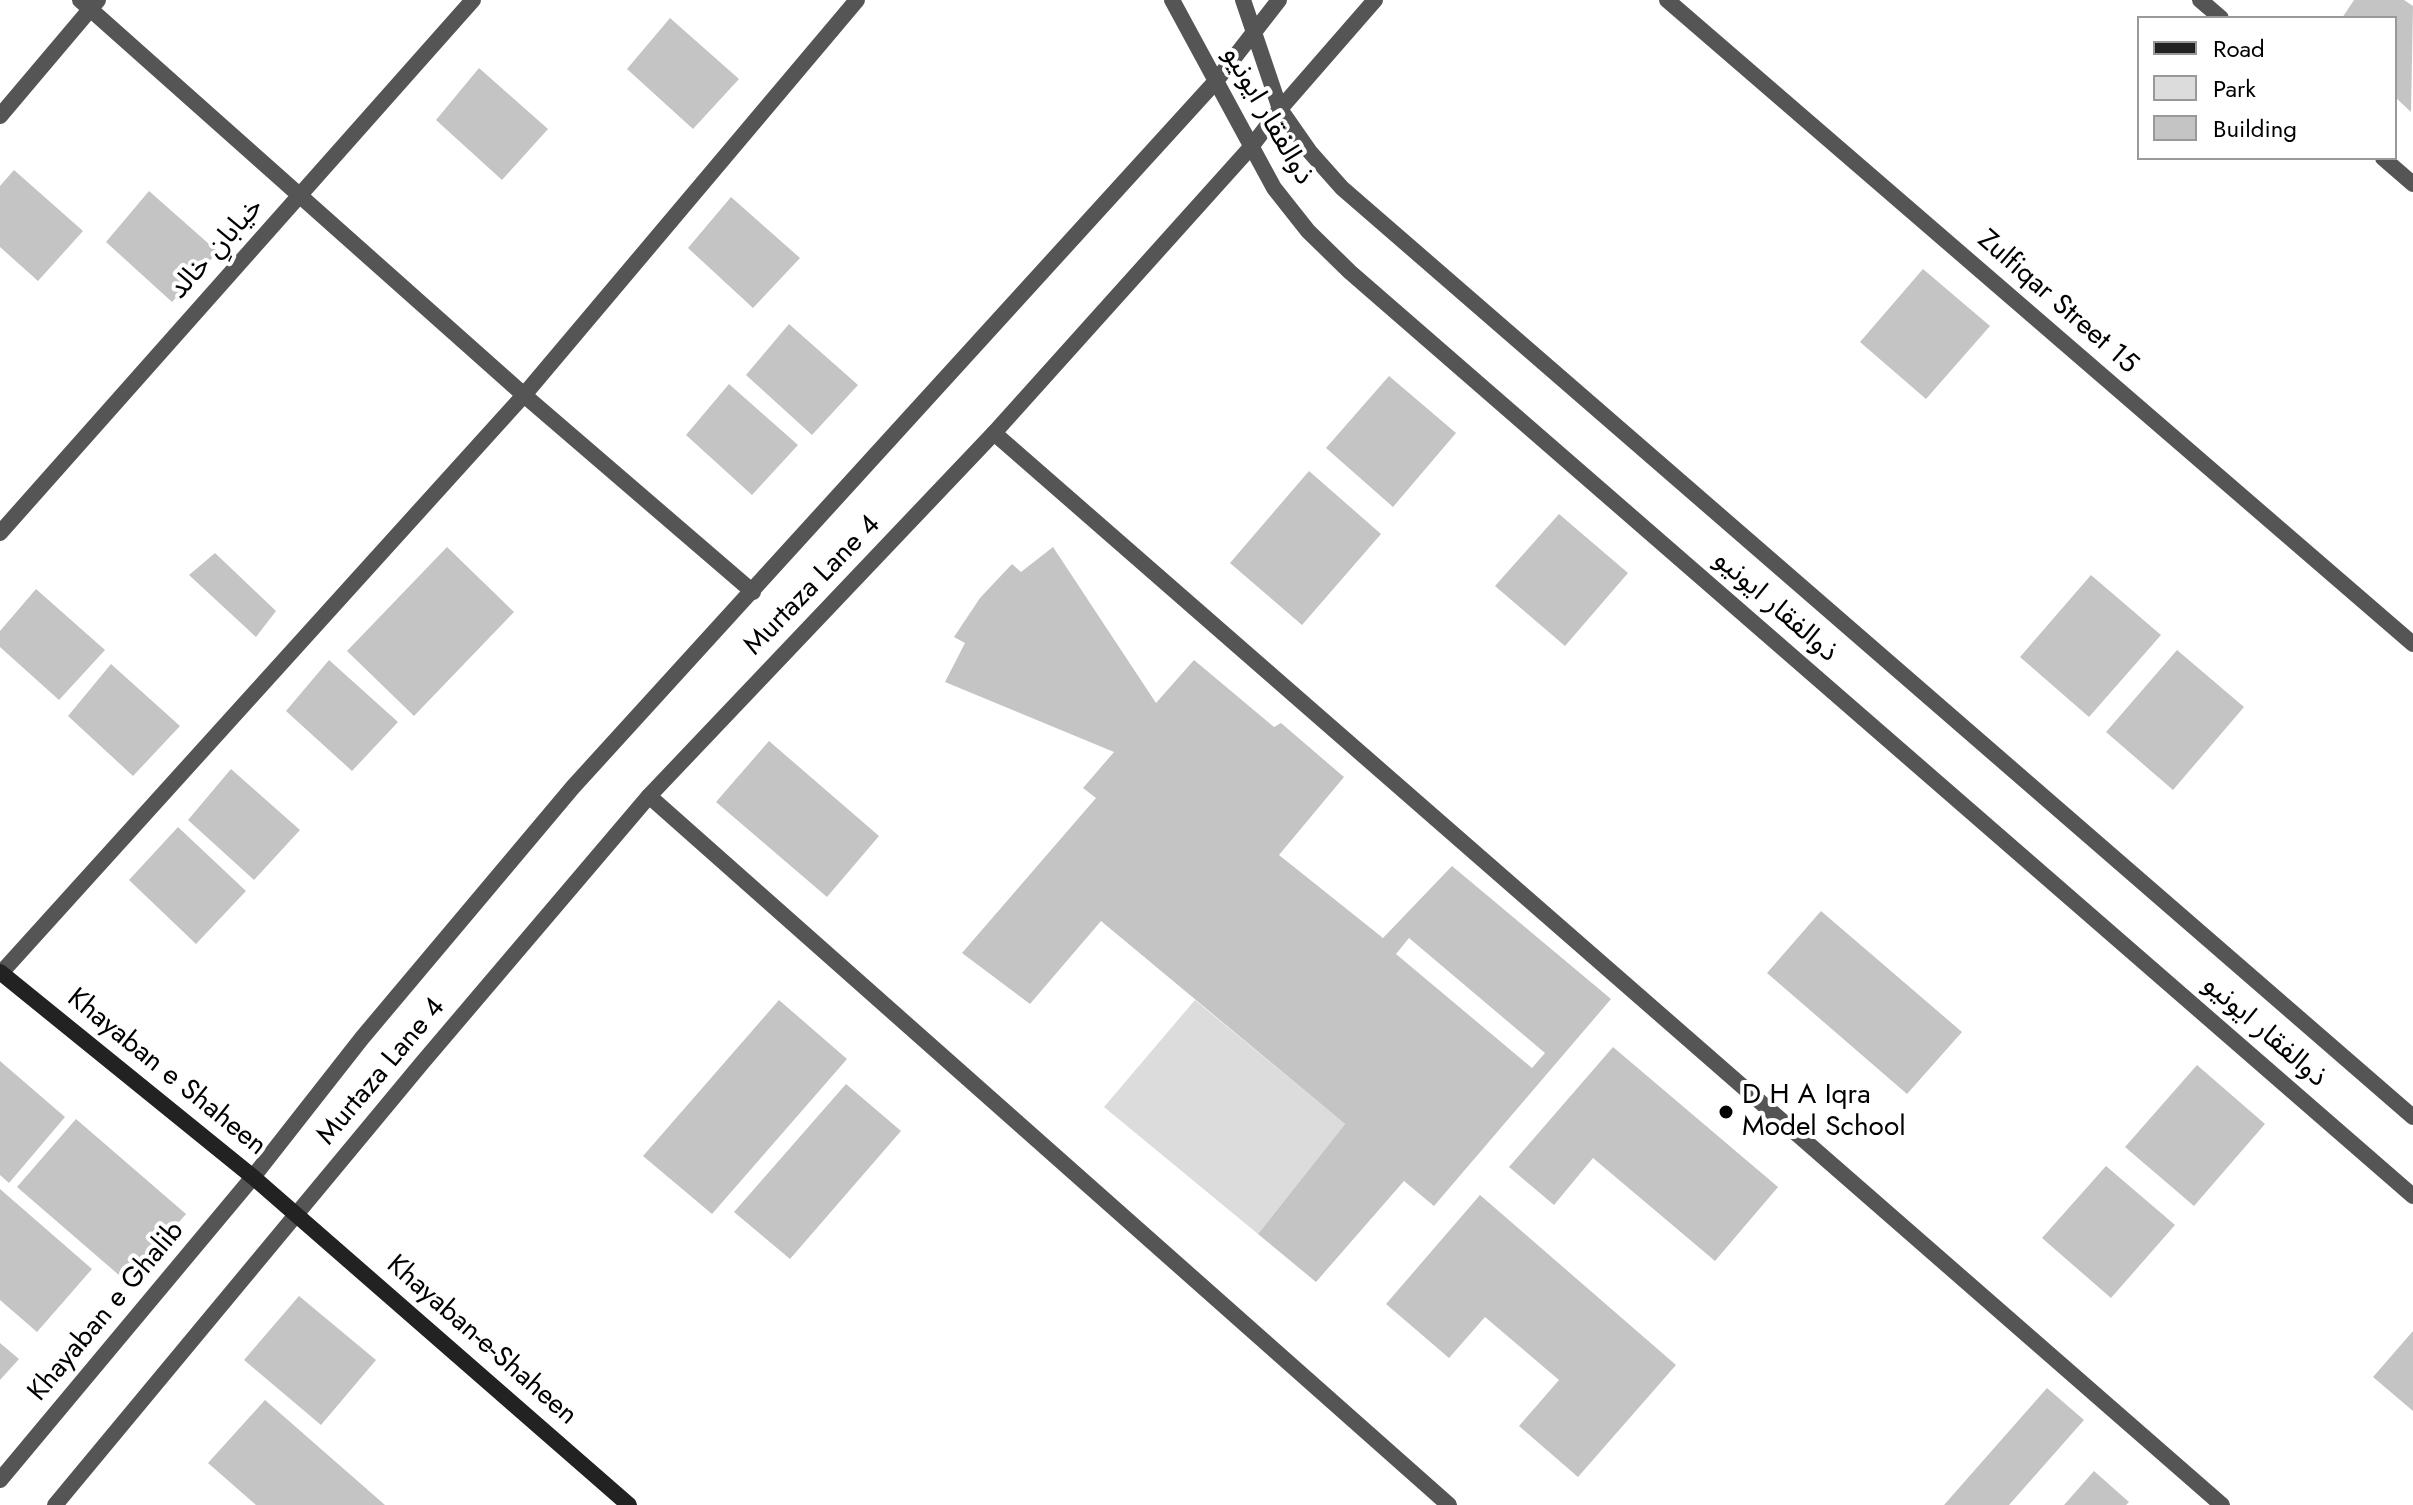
<!DOCTYPE html>
<html>
<head>
<meta charset="utf-8">
<style>
  body { margin:0 }
  #map { position:relative; width:2413px; height:1505px; overflow:hidden; background:#fff; font-family:Jost,sans-serif }
  canvas { display:block }
  .legend { position:absolute; left:2137px; top:16px; width:260px; height:144px; box-sizing:border-box; background:#fff; border:2px solid #999; margin:0; padding:10px 14px; list-style:none; font-size:24px; color:#000 }
  .legend li { display:flex; align-items:center; gap:16px; height:40px }
  .legend b { width:40px; border:2px solid #999 }
</style>
</head>
<body>
<div id="map">
<canvas width="2413" height="1505"></canvas>
<ul class="legend">
<li><b style="height:10px;background:#222"></b>Road</li>
<li><b style="height:22px;background:#dcdcdc"></b>Park</li>
<li><b style="height:22px;background:#c4c4c4"></b>Building</li>
</ul>
</div>
<script>
const ctx = document.querySelector('canvas').getContext('2d');
ctx.lineJoin = 'round';
function paint(path, color) { ctx.fillStyle = color; ctx.fill(path, 'evenodd'); }
const poly = rows => new Path2D(rows.map(r => 'M' + r).join(''));
function strokePath(path, color, width, dash) { ctx.strokeStyle = color; ctx.lineWidth = width; ctx.lineCap = dash ? 'butt' : 'round'; ctx.setLineDash(dash || []); ctx.stroke(path); }
function label(font, color, halo, rows, align = 'center') {
  ctx.font = font + ' Jost,"Noto Sans Arabic",sans-serif'; ctx.lineWidth = 8; ctx.setLineDash([]); ctx.textBaseline = 'middle'; ctx.strokeStyle = halo; ctx.fillStyle = color; for (const [text, x, y, turn = 0] of rows) {
    ctx.save(); ctx.translate(x, y); ctx.rotate((+turn || 0) * Math.PI / 180); ctx.textAlign = isNaN(turn) ? turn : align; if (halo) ctx.strokeText(text, 0, 0); ctx.fillText(text, 0, 0); ctx.restore();
  }
}
paint(poly([
  [1195,1000,1345,1124,1258,1234,1104,1107]
]), '#dcdcdc');
paint(poly([
  [2354,0,2404,0,2413,6,2411,112,2395,97,2395,18,2342,18],
  [670,18,739,79,693,129,627,69],
  [479,68,548,129,502,180,436,120],
  [14,170,83,231,38,281,0,247,0,186],
  [149,191,218,252,172,302,106,242],
  [731,197,800,258,753,308,688,248],
  [1923,269,1990,326,1926,399,1860,342],
  [789,324,858,385,812,435,746,375],
  [1389,376,1456,433,1393,507,1326,448],
  [729,384,798,445,752,495,686,435],
  [1309,471,1381,534,1302,625,1230,563],
  [1559,514,1628,573,1565,646,1495,586],
  [447,547,514,612,414,716,347,651],
  [1053,547,1156,703,1194,660,1274,727,1281,723,1344,777,1279,855,1383,938,1452,866,1611,999,1434,1206,1404,1181,1316,1282,1258,1234,1345,1124,1101,921,1030,1004,962,953,1096,798,1083,788,1114,752,945,682,965,643,954,637,980,598,1012,564,1021,572],
  [1409,938,1545,1053,1532,1068,1396,954],
  [215,553,276,611,256,637,189,575],
  [2091,575,2161,635,2089,717,2020,657],
  [36,589,105,650,59,700,0,647,0,631],
  [2177,650,2244,707,2173,790,2106,732],
  [329,660,398,722,352,771,286,711],
  [111,664,180,726,133,776,68,716],
  [769,741,879,836,827,897,716,802],
  [231,769,300,830,254,880,188,820],
  [178,827,246,891,196,944,129,880],
  [1821,911,1962,1032,1907,1094,1767,973],
  [779,1000,847,1059,712,1214,643,1156],
  [1613,1047,1778,1187,1715,1261,1593,1158,1554,1205,1509,1167],
  [0,1061,65,1117,9,1183,0,1175],
  [2197,1065,2265,1124,2194,1206,2125,1147],
  [846,1084,901,1131,790,1259,734,1212],
  [76,1119,186,1214,127,1282,17,1187],
  [2106,1166,2175,1225,2111,1298,2042,1238],
  [0,1189,92,1269,37,1332,0,1300],
  [1480,1195,1676,1365,1578,1477,1519,1426,1559,1380,1485,1317,1449,1358,1386,1304],
  [299,1296,376,1360,321,1425,244,1360],
  [2413,1331,2413,1411,2373,1377],
  [0,1343,19,1359,0,1380],
  [2047,1388,2084,1420,2009,1505,1944,1505],
  [265,1400,385,1505,256,1505,208,1463],
  [2094,1471,2129,1502,2126,1505,2064,1505]
]), '#c4c4c4');
strokePath(poly([
  [80,0,524,395,753,592],
  [1667,0,2413,644],
  [2200,0,2221,18],
  [0,116,98,0],
  [2383,158,2413,184],
  [994,433,2222,1505],
  [0,533,473,0],
  [649,796,1449,1505],
  [1,973,524,395,857,0]
]), '#555', 16);
strokePath(poly([
  [1172,0,1274,188,1308,231,1350,272,2413,1196],
  [1243,0,1280,109,1310,152,1342,188,2413,1117],
  [0,1480,253,1177,362,1038,573,787,1216,81,1279,0],
  [55,1505,422,1063,649,796,994,433,1251,147,1280,109,1375,0]
]), '#555', 16);
strokePath(poly([
  [0,972,253,1177,629,1505]
]), '#222', 16);
for (const [x, y, r, color] of [
  [1726,1112,8,"#000"]
]) { const dot = new Path2D(); dot.arc(x, y, r, 0, 2 * Math.PI); ctx.fillStyle = color; ctx.fill(dot); strokePath(dot, '#fff', 3); }
label('28px', '#000', '#fff', [
  ["ذوالفقار ایونیو",1267,116,60],
  ["خیابانِ خالد",217,249,-48],
  ["Zulfiqar Street 15",2057,303,41],
  ["Murtaza Lane 4",813,586,-46],
  ["ذوالفقار ایونیو",1775,607,41],
  ["ذوالفقار ایونیو",2264,1032,41],
  ["Murtaza Lane 4",382,1072,-50],
  ["Khayaban e Shaheen",166,1073,39],
  ["Khayaban e Ghalib",107,1312,-50],
  ["Khayaban-e-Shaheen",481,1341,41]
]);
label('28px', '#000', '#fff', [
  ["D H A Iqra",1742,1096],
  ["Model School",1742,1128]
], 'left');
</script>
</body>
</html>
